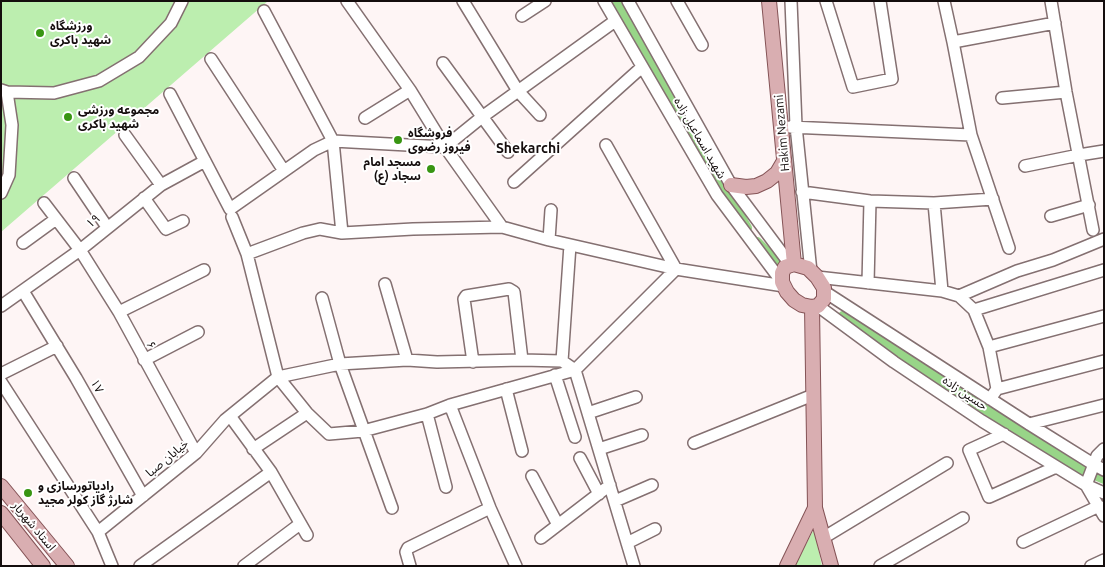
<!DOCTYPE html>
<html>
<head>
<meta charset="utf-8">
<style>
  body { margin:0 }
  #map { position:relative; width:1105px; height:567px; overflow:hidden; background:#fef5f5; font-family:Ubuntu,sans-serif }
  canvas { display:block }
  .frame { position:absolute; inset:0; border:2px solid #140d0d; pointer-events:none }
</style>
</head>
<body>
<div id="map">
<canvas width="1105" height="567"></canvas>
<div class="frame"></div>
</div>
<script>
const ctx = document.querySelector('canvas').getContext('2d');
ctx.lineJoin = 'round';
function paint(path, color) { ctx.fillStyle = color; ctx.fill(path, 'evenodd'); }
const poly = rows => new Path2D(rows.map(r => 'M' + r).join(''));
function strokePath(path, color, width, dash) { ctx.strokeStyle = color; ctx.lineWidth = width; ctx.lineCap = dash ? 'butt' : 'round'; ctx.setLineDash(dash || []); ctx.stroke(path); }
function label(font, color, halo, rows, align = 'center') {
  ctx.font = font + ' Ubuntu,"Noto Sans Arabic",sans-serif'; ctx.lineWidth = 4; ctx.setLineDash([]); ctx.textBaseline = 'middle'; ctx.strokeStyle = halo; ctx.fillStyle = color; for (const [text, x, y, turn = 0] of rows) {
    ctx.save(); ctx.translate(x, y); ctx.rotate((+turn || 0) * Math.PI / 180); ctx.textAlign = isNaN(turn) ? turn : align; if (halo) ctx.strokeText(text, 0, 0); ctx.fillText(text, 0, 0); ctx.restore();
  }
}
paint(poly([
  [1,1,268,1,1,232],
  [814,529,822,566,795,566]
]), '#bceeaf');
strokePath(poly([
  [617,1,747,228],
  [757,242,781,266],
  [843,316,1011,426,1073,465,1083,470],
  [1097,476,1104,479]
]), '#98d588', 10);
const minor = poly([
  [347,1,410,90,445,147,482,117,615,21],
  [463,1,518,91,540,115],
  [604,1,717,195,782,282],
  [628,1,731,185,790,264],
  [677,1,702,45],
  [791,1,796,126,811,272],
  [826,1,853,87,892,79,880,1],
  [944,1,953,42],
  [1051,1,1066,92,1093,230],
  [264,11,333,141,342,233],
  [522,16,545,1],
  [211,59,284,171],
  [443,63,508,152],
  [1,90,7,92,54,93,99,81,139,57,171,23,182,1],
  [170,94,230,209,314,150,333,141,445,147,502,227,549,240,676,269,784,286],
  [1002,98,1066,92],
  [365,118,410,90],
  [790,127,971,135],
  [125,135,161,185],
  [1025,166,1079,155,1104,151],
  [74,178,107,227],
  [514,182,642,67],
  [802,192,870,201,934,203,993,199],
  [1,193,9,175,12,125,7,92],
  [144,198,166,229,183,221],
  [44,203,80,250,119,312,196,453],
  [934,203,942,291],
  [1051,216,1089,205],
  [232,217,247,254,303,233,320,229,342,233,413,229,502,227],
  [549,240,551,210],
  [23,243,56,219],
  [1009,248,971,135,953,42,1055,23],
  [247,254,278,377,307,413,329,434,363,431,427,414,450,405,575,370,676,269,606,145],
  [817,277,942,291,959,296,974,310,989,347,997,389,990,399],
  [868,283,870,201],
  [385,284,407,360],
  [23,291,76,378,143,496],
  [825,292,1029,424,1093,464,1104,470],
  [959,296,1017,271,1053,260,1104,239],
  [322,298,340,364,392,508],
  [1,306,80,250,161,185,205,161],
  [818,306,894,362,982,421,1086,485,1104,493],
  [974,310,1104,270],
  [119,312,204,270],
  [989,347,1104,316],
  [144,360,198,332],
  [562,361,570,245],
  [473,362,464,299,466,296,509,289,514,292,522,360],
  [1,374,57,346],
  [555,375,575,437],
  [1,382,98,532],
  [506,389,522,451],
  [997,389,1104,361],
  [450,405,490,508,516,566],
  [588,413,636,397],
  [427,414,446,487],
  [230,416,271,472,307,535],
  [1029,424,1104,405],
  [1004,434,969,450,989,497,1056,467],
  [694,443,813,395],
  [253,449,307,413],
  [599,449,642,435],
  [1104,449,1097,456,1086,485,1104,516],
  [580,458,599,494],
  [532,476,558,525],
  [615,501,652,485],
  [541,538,610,485],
  [823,538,947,463],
  [1023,542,1099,506],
  [627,543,655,529],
  [112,566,98,532,196,453,225,420,278,377,340,364,407,360,437,362,522,360,562,361,575,370,634,566],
  [140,566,271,472],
  [244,566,300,524],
  [410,566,406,552,408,548,490,508],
  [880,566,963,518],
  [1091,566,1104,560]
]);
const major = poly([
  [769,1,794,264],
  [731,185,746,187,756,186,767,181,777,173,784,161],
  [794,264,808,268,817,277,824,288,824,299,818,306,812,307,802,305,794,300,787,292,782,282,782,273,785,267,794,264],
  [812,307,815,508,831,566],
  [1,486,67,566],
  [1,513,43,566],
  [787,566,815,508]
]);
strokePath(minor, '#847071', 14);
strokePath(major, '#845356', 16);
strokePath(minor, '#fff', 11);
strokePath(major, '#d9aeb1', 14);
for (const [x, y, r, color] of [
  [40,33,5,"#389512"],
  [68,117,5,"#389512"],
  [398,140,5,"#389512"],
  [431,169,5,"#389512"],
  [28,493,5,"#389512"]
]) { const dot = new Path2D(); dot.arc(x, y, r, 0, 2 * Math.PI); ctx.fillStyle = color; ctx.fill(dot); strokePath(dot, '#fff', 2); }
label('bold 12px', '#140d0d', '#fff', [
  ["ورزشگاه",50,26],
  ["شهید باکری",50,40],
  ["مجموعه ورزشی",78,110],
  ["شهید باکری",78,124],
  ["فروشگاه",408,133],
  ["فیروز رضوی",408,147],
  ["مسجد امام",421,162,"right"],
  ["سجاد (ع)",421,176,"right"],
  ["رادیاتورسازی و",38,486],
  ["شارژ گاز کولر مجید",38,500]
], 'left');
label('12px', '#140d0d', '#fff', [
  ["Hakim Nezami",782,133,-95],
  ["شهید اسماعیل زاده",700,138,60],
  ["۱۹",93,221,-40],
  ["۶",151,345,63],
  ["۱۷",97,386,61],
  ["حسین زاده",965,393,34],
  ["خیابان صبا",167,458,-40],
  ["استاد شهریار",34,526,50]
]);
label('bold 14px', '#140d0d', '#fff', [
  ["Shekarchi",528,148]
]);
</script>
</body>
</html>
